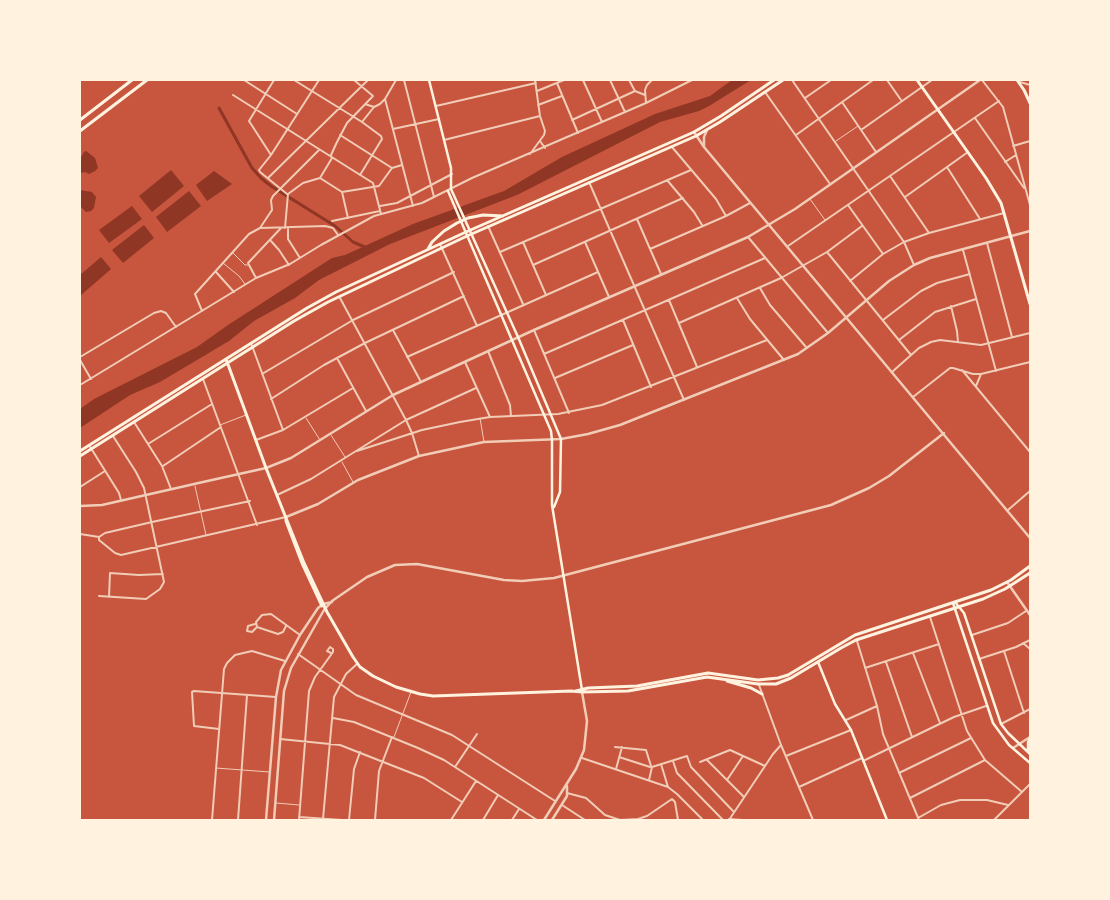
<!DOCTYPE html>
<html>
<head>
<meta charset="utf-8">
<style>
  body { margin:0 }
  #map { position:relative; width:1110px; height:900px; overflow:hidden; background:#c8553d; font-family:Karla,sans-serif }
  canvas { display:block }
  .frame { position:absolute; inset:0; border:81px solid #fff3e0; pointer-events:none }
</style>
</head>
<body>
<div id="map">
<canvas width="1110" height="900"></canvas>
<div class="frame"></div>
</div>
<script>
const ctx = document.querySelector('canvas').getContext('2d');
ctx.lineJoin = 'round';
function paint(path, color) { ctx.fillStyle = color; ctx.fill(path, 'evenodd'); }
const poly = rows => new Path2D(rows.map(r => 'M' + r).join(''));
function strokePath(path, color, width, dash) { ctx.strokeStyle = color; ctx.lineWidth = width; ctx.lineCap = dash ? 'butt' : 'round'; ctx.setLineDash(dash || []); ctx.stroke(path); }
paint(poly([
  [732,80,751,80,709,106,699,111,660,122,517,195,390,244,319,280,295,298,254,321,229,341,160,382,130,395,80,428,80,409,94,399,197,347,228,325,332,258,345,255,413,224,504,191,562,157,655,114,710,96],
  [86,151,95,158,98,168,95,171,89,174,85,172,80,173,80,159,84,152],
  [171,170,184,186,152,212,139,196],
  [214,171,232,184,207,201,196,185],
  [80,190,92,192,96,197,94,208,91,211,86,212,80,206],
  [189,191,201,206,167,232,156,217],
  [132,206,142,219,109,243,99,230],
  [144,225,154,238,123,263,112,250],
  [101,257,111,269,80,296,80,275]
]), '#8f3625');
strokePath(poly([
  [219,108,252,168,261,178,271,186,335,226,353,242,367,248]
]), '#8f3625', 3);
strokePath(poly([
  [836,141,858,126],
  [810,199,825,220],
  [233,253,245,265,248,265],
  [223,263,239,276,245,284],
  [306,418,320,440],
  [480,418,484,442],
  [220,425,246,415],
  [331,435,345,457],
  [342,462,353,482],
  [195,486,206,535],
  [394,737,411,692],
  [216,768,269,772],
  [276,803,299,805]
]), '#f1ccb7', 1);
strokePath(poly([
  [244,80,297,114],
  [294,80,362,122,381,136,382,139,360,175],
  [404,80,434,197],
  [583,80,602,122],
  [610,80,625,112],
  [629,80,635,91,645,95],
  [792,80,904,242,914,265],
  [887,80,901,100],
  [982,80,1003,107,1030,205],
  [1020,82,1030,85],
  [557,83,578,133],
  [537,91,564,80],
  [765,92,830,184],
  [233,95,373,183,381,214],
  [805,98,831,80],
  [385,99,413,206],
  [842,102,876,152],
  [646,103,645,90,647,85,652,80],
  [365,104,374,107],
  [538,105,562,96],
  [436,106,536,83],
  [975,118,1024,188],
  [572,120,635,91],
  [362,122,374,107,380,104,385,99,396,80],
  [393,129,439,119],
  [861,130,932,80],
  [340,135,392,168],
  [796,135,873,80],
  [444,140,540,116],
  [540,141,545,148],
  [1013,146,1030,141],
  [672,147,716,199,726,216],
  [530,154,544,135,545,131,540,116,535,80],
  [271,155,249,121,274,80],
  [1005,162,1016,155],
  [947,167,980,219],
  [890,176,929,233],
  [268,178,368,80],
  [320,178,332,158,331,155,337,142,347,123,373,96,354,80],
  [667,180,694,212,702,225],
  [589,182,684,400],
  [342,192,348,218],
  [287,194,260,172,259,170,271,155,319,80],
  [905,197,968,152],
  [848,205,883,254],
  [380,206,397,203,452,174],
  [637,219,661,274],
  [332,221,380,211],
  [488,226,523,304],
  [260,228,325,226,333,228,338,235],
  [285,228,288,194,303,183,320,178,342,192,379,186,392,168,402,165],
  [288,229,288,239,300,258],
  [748,237,828,333],
  [271,241,279,250,289,265],
  [523,242,546,295],
  [585,242,609,297],
  [987,243,1012,337],
  [440,244,477,326],
  [788,246,999,101],
  [650,249,726,216,750,203],
  [963,250,996,371],
  [500,252,691,170],
  [827,252,911,355],
  [533,265,683,198],
  [216,272,234,292],
  [256,278,248,263,281,228],
  [850,281,883,254,904,242,929,233,1004,213],
  [760,288,770,305,806,347],
  [340,298,406,420,412,433,419,456],
  [737,298,750,319,784,360],
  [669,300,697,367],
  [951,306,957,331,958,342],
  [202,311,195,294,249,234,260,228,272,210,271,200,273,196,319,150],
  [623,320,651,387],
  [883,320,921,291,937,283,970,274],
  [679,323,781,278,827,252,862,226],
  [393,330,421,382],
  [534,330,569,413],
  [899,340,935,312,976,299],
  [251,343,283,430],
  [488,351,510,405,511,416],
  [544,354,765,258],
  [80,357,154,313,161,311,166,313,176,327],
  [407,357,598,272],
  [337,358,366,411],
  [80,360,91,379],
  [465,362,490,417],
  [962,370,1030,452],
  [892,372,919,348,931,342,940,340,981,345,1030,333],
  [262,374,353,320,454,272],
  [555,378,633,345],
  [203,379,257,525],
  [80,385,256,278,290,264,321,245,374,216,422,203,472,178,646,103,692,80],
  [976,386,981,374],
  [913,397,950,368,953,368,973,374,981,374,1030,362],
  [271,399,324,365,365,343,464,296],
  [134,422,162,466,171,489],
  [256,440,283,430,353,388],
  [148,444,212,404],
  [89,445,119,493,121,500],
  [357,451,422,430,460,422,490,417,558,414,602,405,767,340],
  [163,466,221,427],
  [80,487,105,471],
  [277,495,311,479,406,420,476,388],
  [1008,510,1030,491],
  [80,534,99,537,105,533,152,522,250,501],
  [99,537,99,540,115,553,121,555,286,517],
  [99,596,146,599,160,589,164,582,144,488,136,472,113,436],
  [109,597,110,573,139,575,163,574],
  [930,617,967,731,985,760,1022,792],
  [255,624,248,626,247,631,252,632,257,627],
  [257,627,256,622,262,615,271,614,300,635],
  [257,627,278,634,283,632,286,626],
  [972,635,1008,623,1026,611],
  [857,641,877,706,883,734,919,820],
  [1023,643,1030,649],
  [330,647,327,651,331,653],
  [1004,651,1024,713],
  [913,653,940,723],
  [298,654,356,695,452,735,555,801],
  [979,659,1016,647,1030,640],
  [886,662,912,737],
  [865,668,939,644],
  [759,685,781,745,813,820],
  [333,718,354,722,418,748,444,760,537,820],
  [846,720,877,706],
  [1001,724,1030,709],
  [219,729,194,726,192,692,194,691,276,697],
  [280,739,340,745,424,778,462,802],
  [615,747,646,750,651,766],
  [786,756,851,730],
  [619,757,650,767],
  [582,758,668,787,677,794,703,820],
  [707,760,744,797],
  [673,761,677,773,723,820],
  [863,761,954,717,986,706],
  [700,762,730,750,765,766],
  [661,764,668,787],
  [455,767,477,734],
  [652,767,687,756,691,767,733,811],
  [616,769,622,747],
  [899,773,971,738],
  [649,780,652,767],
  [727,780,743,756],
  [799,787,862,758],
  [567,793,586,798,605,815,620,820,638,819,647,816,672,799,675,802,678,820],
  [910,798,985,760],
  [562,805,585,820],
  [299,817,342,820],
  [918,818,941,805,960,800,987,800,1008,805],
  [323,819,334,697,346,674,357,664],
  [729,819,742,820],
  [212,820,224,669,227,663,235,655,252,651,285,661],
  [238,820,247,695],
  [299,820,309,691,315,677,333,652,333,649,330,647],
  [349,820,354,769,360,752],
  [375,820,379,771,392,737],
  [451,820,476,781],
  [483,820,498,795],
  [512,820,519,809],
  [729,820,773,754,781,745],
  [994,820,1030,784]
]), '#f1ccb7', 2);
strokePath(poly([
  [694,132,704,147,1030,538],
  [704,146,704,137,707,130],
  [80,506,102,505,203,482,266,468,291,458,393,395,421,382,534,330,748,237,795,209,980,80],
  [286,517,318,504,358,480,419,456,484,442,561,439,588,434,620,425,798,354,828,333,889,281,914,265,930,258,1030,231],
  [1007,582,1030,615],
  [1013,748,1030,737],
  [266,820,276,697,281,670,300,635,318,608,323,604,332,602],
  [274,820,284,691,291,668,324,610,332,601,367,577,395,565,417,564,504,580,522,581,554,578,831,505,869,488,889,476,944,433],
  [544,820,576,769,584,750,587,721,582,692],
  [552,820,567,796,567,786]
]), '#f1ccb7', 2.5);
strokePath(poly([
  [429,80,451,168,451,189,518,337,561,439,560,492,554,507],
  [448,191,551,431,552,440,552,505,582,690],
  [955,602,964,613,1001,724,1008,733,1030,754],
  [953,603,993,723,1009,745,1030,763],
  [818,662,835,704,851,730,887,820],
  [1028,751,1028,742,1030,738]
]), '#fff3e0', 2.5);
strokePath(poly([
  [917,80,986,178,1001,203,1030,304],
  [1017,80,1024,90,1030,103],
  [428,249,432,242,444,231,457,223,468,218,483,215,503,216],
  [226,359,266,468,304,563,327,612,353,657,360,667,373,676,396,687,420,694,433,696,571,691,582,692,628,691,707,677,758,684,776,684,791,678,841,648,856,640,983,599,1005,589,1030,573],
  [80,451,307,308,336,292,466,232,694,132,721,116,774,80],
  [80,456,294,321,328,302,467,236,696,136,720,122,783,80],
  [286,517,286,521,302,563,322,606],
  [727,681,751,688,762,694],
  [576,691,588,688,637,686,708,673,758,680,778,678,788,675,855,635,991,590,1011,580,1030,566]
]), '#fff3e0', 3);
strokePath(poly([
  [80,120,132,80],
  [80,131,147,80]
]), '#fff3e0', 3);
</script>
</body>
</html>
